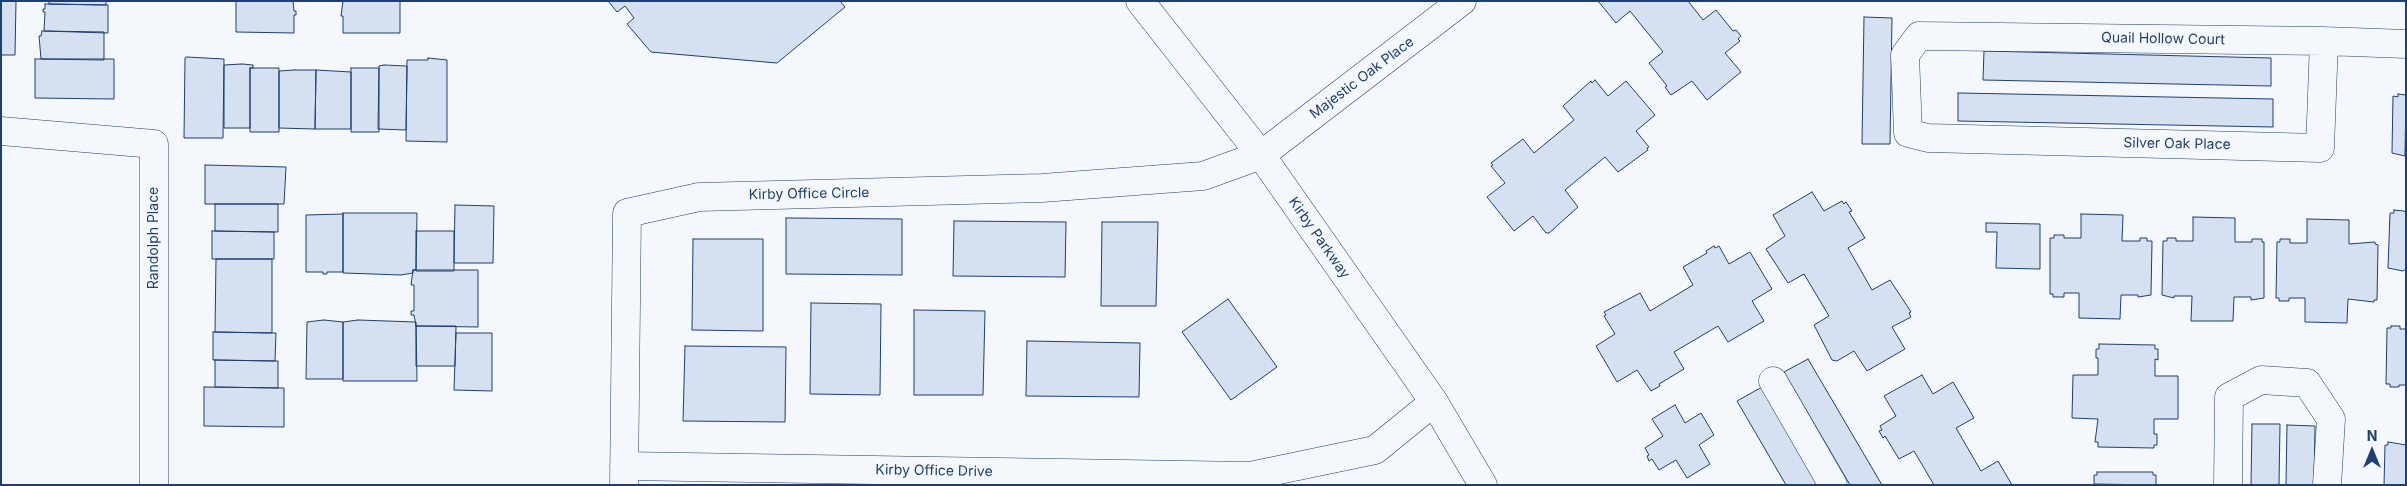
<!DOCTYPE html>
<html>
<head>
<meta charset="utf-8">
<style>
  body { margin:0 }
  #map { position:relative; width:2407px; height:486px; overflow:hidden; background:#f4f7fb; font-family:Inter,sans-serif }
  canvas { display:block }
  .frame { position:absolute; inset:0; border:2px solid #1d3f73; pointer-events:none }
  .north { position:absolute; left:2347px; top:426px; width:50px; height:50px; -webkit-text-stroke:4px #f4f7fb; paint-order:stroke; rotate:0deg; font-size:14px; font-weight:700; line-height:20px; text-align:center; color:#1d3f73 }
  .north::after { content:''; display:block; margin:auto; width:18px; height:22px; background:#1d3f73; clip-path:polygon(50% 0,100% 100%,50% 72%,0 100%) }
</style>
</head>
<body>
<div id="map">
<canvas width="2407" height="486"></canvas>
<div class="frame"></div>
<div class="north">N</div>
</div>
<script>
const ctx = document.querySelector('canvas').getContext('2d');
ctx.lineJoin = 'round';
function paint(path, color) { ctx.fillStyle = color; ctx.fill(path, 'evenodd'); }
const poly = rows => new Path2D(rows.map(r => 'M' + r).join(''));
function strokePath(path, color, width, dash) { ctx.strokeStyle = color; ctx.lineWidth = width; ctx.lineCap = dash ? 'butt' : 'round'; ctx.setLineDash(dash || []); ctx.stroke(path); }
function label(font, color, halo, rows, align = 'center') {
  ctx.font = font + ' Inter,sans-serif'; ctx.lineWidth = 4; ctx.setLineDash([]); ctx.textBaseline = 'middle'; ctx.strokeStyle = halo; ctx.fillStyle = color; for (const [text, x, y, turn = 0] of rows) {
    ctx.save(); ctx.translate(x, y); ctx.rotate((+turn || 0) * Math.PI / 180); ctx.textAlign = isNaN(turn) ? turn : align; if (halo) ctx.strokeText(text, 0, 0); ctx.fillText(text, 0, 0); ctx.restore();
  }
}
const building = poly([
  [1,1,16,1,15,55,1,55,1,1],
  [49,1,106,1,106,5,49,4,49,1],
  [236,1,293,1,294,11,296,11,296,15,294,15,294,33,236,32,236,1],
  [343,1,400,1,400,33,343,33,343,16,341,16,343,1],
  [608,1,840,1,845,7,777,63,651,52,627,24,634,18,625,6,617,12,608,1],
  [1598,1,1688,1,1703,20,1716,10,1733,31,1736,30,1741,36,1738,39,1740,41,1725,53,1741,72,1707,100,1692,81,1671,95,1665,87,1667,86,1649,63,1663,52,1630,11,1616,23,1598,1],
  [45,4,108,5,108,33,44,31,45,12,43,12,43,9,45,9,45,4],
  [1864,17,1892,18,1890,144,1862,144,1864,17],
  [42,31,104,32,104,60,41,59,39,36,41,36,42,31],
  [1984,51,2271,58,2271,86,1983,80,1984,51],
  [187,57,224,59,223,138,184,138,185,58,187,57],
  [428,58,447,60,447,142,406,141,407,60,428,60,428,58],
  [35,59,114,59,114,99,35,98,35,59],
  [242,64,253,65,253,68,250,68,250,128,224,128,224,65,242,64],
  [384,65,407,66,406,130,378,129,379,66,384,65],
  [250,68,279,68,279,132,250,132,250,68],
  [351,68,379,68,379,132,351,132,351,68],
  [294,70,316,70,315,129,279,128,279,71,294,70],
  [316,70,351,72,351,129,315,129,316,70],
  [1595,80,1608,96,1626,81,1655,115,1636,131,1649,147,1647,148,1648,150,1618,172,1605,157,1565,190,1578,207,1549,233,1546,233,1533,216,1514,231,1487,197,1505,183,1491,166,1493,165,1491,163,1523,139,1534,153,1574,120,1563,106,1591,81,1592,83,1595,80],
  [1958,93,2273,99,2273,127,1958,121,1958,93],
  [2398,94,2406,95,2405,156,2392,153,2393,96,2398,97,2398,94],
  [205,165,286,167,284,204,205,204,205,165],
  [1812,192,1824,211,1842,201,1844,204,1846,202,1852,211,1849,212,1865,238,1848,248,1872,290,1890,280,1911,312,1909,313,1911,317,1892,327,1905,349,1867,371,1854,351,1837,361,1832,360,1814,325,1829,316,1804,274,1788,283,1766,249,1785,236,1773,215,1812,192],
  [215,204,278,204,278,232,215,231,215,204],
  [455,205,494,206,493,263,454,263,455,205],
  [2394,210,2404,211,2406,213,2406,269,2403,271,2388,268,2390,213,2394,213,2394,210],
  [343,213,417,213,416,270,413,270,413,273,401,275,343,273,343,213],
  [343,214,343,272,327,272,327,274,323,274,323,272,306,272,306,215,343,214],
  [2081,214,2123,215,2122,241,2140,241,2140,238,2147,238,2147,241,2152,241,2151,295,2138,297,2138,295,2121,295,2120,319,2079,318,2079,293,2064,293,2064,297,2053,297,2053,294,2050,294,2050,238,2054,238,2054,235,2064,235,2064,238,2081,238,2081,214],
  [2193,217,2235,218,2235,242,2252,242,2252,239,2262,239,2262,242,2264,242,2264,298,2251,300,2251,297,2234,297,2233,321,2191,321,2192,296,2174,296,2174,298,2162,295,2163,241,2167,241,2167,238,2176,238,2176,241,2193,241,2193,217],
  [786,218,902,219,902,275,786,274,786,218],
  [2307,219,2349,220,2349,244,2375,242,2375,244,2378,245,2377,300,2374,300,2374,302,2348,299,2347,323,2305,322,2305,298,2289,298,2289,301,2279,301,2279,298,2276,298,2277,242,2280,242,2280,239,2290,239,2290,243,2307,243,2307,219],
  [954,221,1066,222,1065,277,953,276,954,221],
  [1102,222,1158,222,1156,306,1101,306,1102,222],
  [1986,223,2040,224,2040,269,1996,268,1997,232,1986,232,1986,223],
  [212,231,274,232,274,259,212,259,212,231],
  [416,231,454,231,454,271,416,271,416,231],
  [693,239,763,239,763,331,692,330,693,239],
  [1714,246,1715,248,1719,246,1729,264,1750,252,1772,289,1752,301,1764,321,1728,342,1718,326,1674,352,1684,369,1659,384,1660,386,1651,391,1637,370,1617,382,1596,346,1615,334,1604,316,1606,315,1604,312,1640,293,1650,311,1693,285,1683,267,1707,253,1706,251,1714,246],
  [216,259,272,259,272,333,215,332,216,259],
  [413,270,478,270,478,327,416,326,414,315,411,315,411,311,414,311,414,285,411,285,413,270],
  [1228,299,1277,367,1231,400,1182,332,1228,299],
  [811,303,881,304,880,395,810,394,811,303],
  [914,310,985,311,983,395,914,395,914,310],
  [324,320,343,322,343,379,306,379,307,322,324,320],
  [358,320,416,322,417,381,343,381,343,322,358,320],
  [416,326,456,326,455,366,416,366,416,326],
  [2391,326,2400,326,2400,329,2406,329,2406,385,2399,385,2399,387,2390,387,2390,384,2386,384,2387,328,2391,328,2391,326],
  [213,332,276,333,275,361,213,360,213,332],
  [456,333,492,333,492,391,454,390,456,333],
  [1027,341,1140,343,1139,397,1026,396,1027,341],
  [2099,344,2155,345,2155,349,2158,349,2158,360,2155,359,2155,376,2178,376,2178,419,2154,419,2154,434,2157,434,2157,445,2154,445,2154,448,2098,447,2098,442,2095,442,2098,419,2072,418,2073,375,2098,375,2098,358,2096,358,2096,349,2099,349,2099,344],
  [685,346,786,347,785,422,683,421,685,346],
  [1808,359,1882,485,1850,485,1784,372,1808,359],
  [215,360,278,361,278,388,215,387,215,360],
  [1922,375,1933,394,1953,382,1974,418,1956,428,1981,471,1998,461,2012,485,1934,485,1914,451,1899,459,1885,436,1883,438,1879,431,1882,430,1880,426,1896,416,1884,396,1922,375],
  [204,387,284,388,284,427,204,426,204,387],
  [1762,387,1818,485,1786,485,1737,401,1762,387],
  [1675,405,1685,423,1701,413,1714,435,1699,445,1710,464,1687,478,1676,460,1659,470,1652,459,1649,461,1647,456,1649,455,1645,448,1663,436,1652,419,1675,405],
  [2252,424,2280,424,2279,485,2251,485,2252,424],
  [2287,425,2315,426,2314,485,2286,485,2287,425],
  [2388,442,2406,445,2406,485,2384,485,2385,445,2388,445,2388,442],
  [2097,472,2153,472,2153,475,2156,475,2156,485,2094,484,2094,475,2097,475,2097,472]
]);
paint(building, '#d5e0f0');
strokePath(building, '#1d3f73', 1);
const minor = poly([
  [2324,41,2320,148,1928,138,1908,133,1905,55,1919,36,2324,41,2406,44],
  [1,131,154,144,154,485],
  [1773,381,1833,485],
  [624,466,1250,476,1375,450,1434,402],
  [624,485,627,213,699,197,1042,188,1203,176,1261,155,1462,1],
  [2228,485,2229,397,2261,380,2307,383,2331,419,2327,485]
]);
const secondary = poly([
  [1140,1,1261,155,1434,402,1483,485]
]);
strokePath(minor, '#1d3f73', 29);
strokePath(secondary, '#1d3f73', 29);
strokePath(minor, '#f4f7fb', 28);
strokePath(secondary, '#f4f7fb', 28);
label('14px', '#1d3f73', '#f4f7fb', [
  ["Quail Hollow Court",2163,39,1],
  ["Majestic Oak Place",1362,78,-37],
  ["Silver Oak Place",2177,144,1],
  ["Kirby Office Circle",809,194,-1],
  ["Randolph Place",154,238,-90],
  ["Kirby Parkway",1319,238,55],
  ["Kirby Office Drive",934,471,1]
]);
</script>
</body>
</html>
